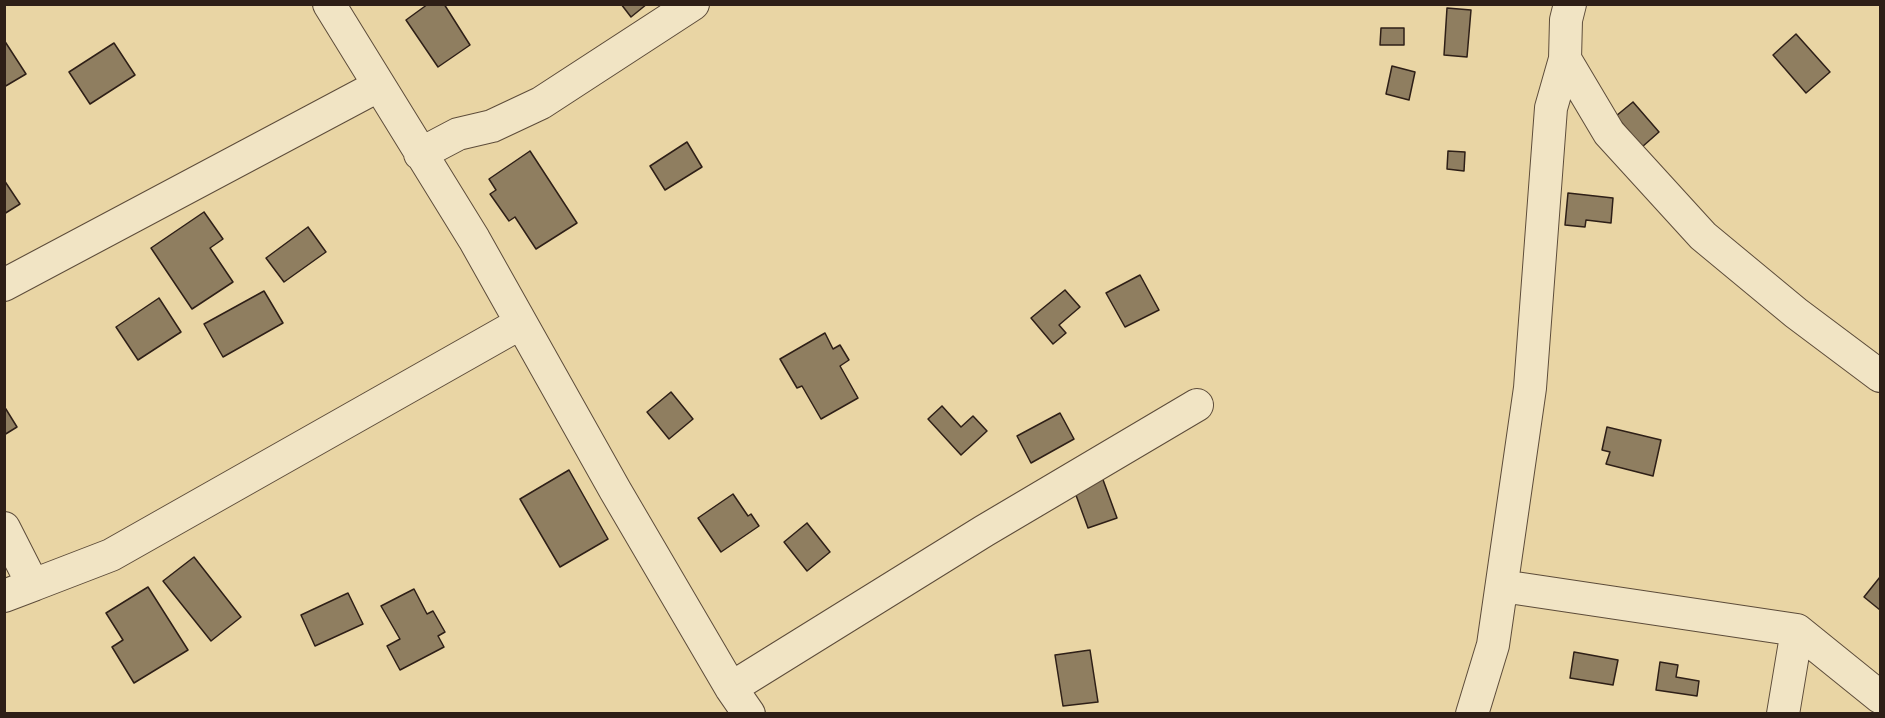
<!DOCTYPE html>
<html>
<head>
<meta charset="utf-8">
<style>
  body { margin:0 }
  #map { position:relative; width:1885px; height:718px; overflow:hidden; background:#e9d5a4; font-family:"Old Standard TT",serif }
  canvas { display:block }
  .frame { position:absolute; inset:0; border:6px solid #2e1f17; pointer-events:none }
</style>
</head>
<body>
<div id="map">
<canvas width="1885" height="718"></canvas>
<div class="frame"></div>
</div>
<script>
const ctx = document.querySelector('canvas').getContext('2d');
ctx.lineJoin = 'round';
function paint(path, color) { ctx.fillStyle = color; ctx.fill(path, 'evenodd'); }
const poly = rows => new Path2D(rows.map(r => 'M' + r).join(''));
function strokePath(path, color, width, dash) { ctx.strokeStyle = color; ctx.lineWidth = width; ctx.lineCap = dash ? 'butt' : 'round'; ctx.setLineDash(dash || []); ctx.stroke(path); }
const building = poly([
  [428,4,444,4,470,45,438,67,406,20,428,4],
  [621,4,647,4,631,17,621,4],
  [1447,8,1471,10,1467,57,1444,55,1447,8],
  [1381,28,1404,28,1404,45,1380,45,1381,28],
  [1796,34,1830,72,1806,93,1773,55,1796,34],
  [4,40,26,74,4,87,4,40],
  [114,43,135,75,90,104,69,72,114,43],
  [1392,66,1415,72,1409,100,1386,94,1392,66],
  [1633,102,1659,132,1642,147,1616,116,1633,102],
  [687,142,702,167,665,190,650,166,687,142],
  [530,151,577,223,536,249,515,217,509,221,490,194,496,190,489,179,530,151],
  [1448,151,1465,152,1464,171,1447,169,1448,151],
  [4,180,20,204,4,214,4,180],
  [1568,193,1613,198,1611,223,1586,220,1585,227,1565,225,1568,193],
  [204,212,223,239,210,248,233,282,192,309,151,248,204,212],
  [308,227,326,252,284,282,266,258,308,227],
  [1140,275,1159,310,1125,327,1106,293,1140,275],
  [1065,290,1080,307,1059,325,1066,333,1053,344,1031,318,1065,290],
  [264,291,283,323,223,357,204,324,264,291],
  [159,298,181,332,138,360,116,327,159,298],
  [825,333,833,349,840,345,849,360,840,366,858,398,821,419,802,386,797,388,780,359,825,333],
  [671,392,693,419,669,439,647,412,671,392],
  [4,406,17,427,4,435,4,406],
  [942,406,961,427,973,416,987,431,961,455,928,419,942,406],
  [1060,413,1074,439,1031,463,1017,436,1060,413],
  [1607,427,1661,440,1653,476,1606,464,1610,452,1602,450,1607,427],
  [569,470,608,539,560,567,520,499,569,470],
  [1102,477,1117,518,1088,528,1073,487,1102,477],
  [733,494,748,516,751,514,759,526,721,552,698,518,733,494],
  [807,523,830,552,807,571,784,542,807,523],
  [194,557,241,617,211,641,163,581,194,557],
  [1880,577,1880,610,1864,597,1880,577],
  [148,587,188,650,134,683,112,647,123,640,106,613,148,587],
  [414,589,427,614,433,611,445,632,438,636,444,647,400,670,387,646,400,639,381,606,414,589],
  [348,593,363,624,315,646,301,615,348,593],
  [1090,650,1098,702,1063,706,1055,655,1090,650],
  [1574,652,1618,660,1613,685,1570,678,1574,652],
  [1660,662,1678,665,1676,677,1699,681,1697,696,1656,690,1660,662]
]);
paint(building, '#8f7e60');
strokePath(building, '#2e1f17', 1.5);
const minor = poly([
  [329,4,474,239,615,490,731,688,749,714],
  [1570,4,1566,20,1565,59,1609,133,1703,236,1796,313,1880,376],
  [420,154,458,134,492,126,541,103,693,4],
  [4,285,378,86],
  [4,528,33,585,4,596],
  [33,585,111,555,521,323],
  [1502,586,1797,630,1783,714],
  [1797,630,1880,697],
  [731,688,984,531,1197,405],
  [1472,714,1493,645,1530,388,1551,108,1565,59]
]);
strokePath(minor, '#5d4c3a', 34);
strokePath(minor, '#f1e4c4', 32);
</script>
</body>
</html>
